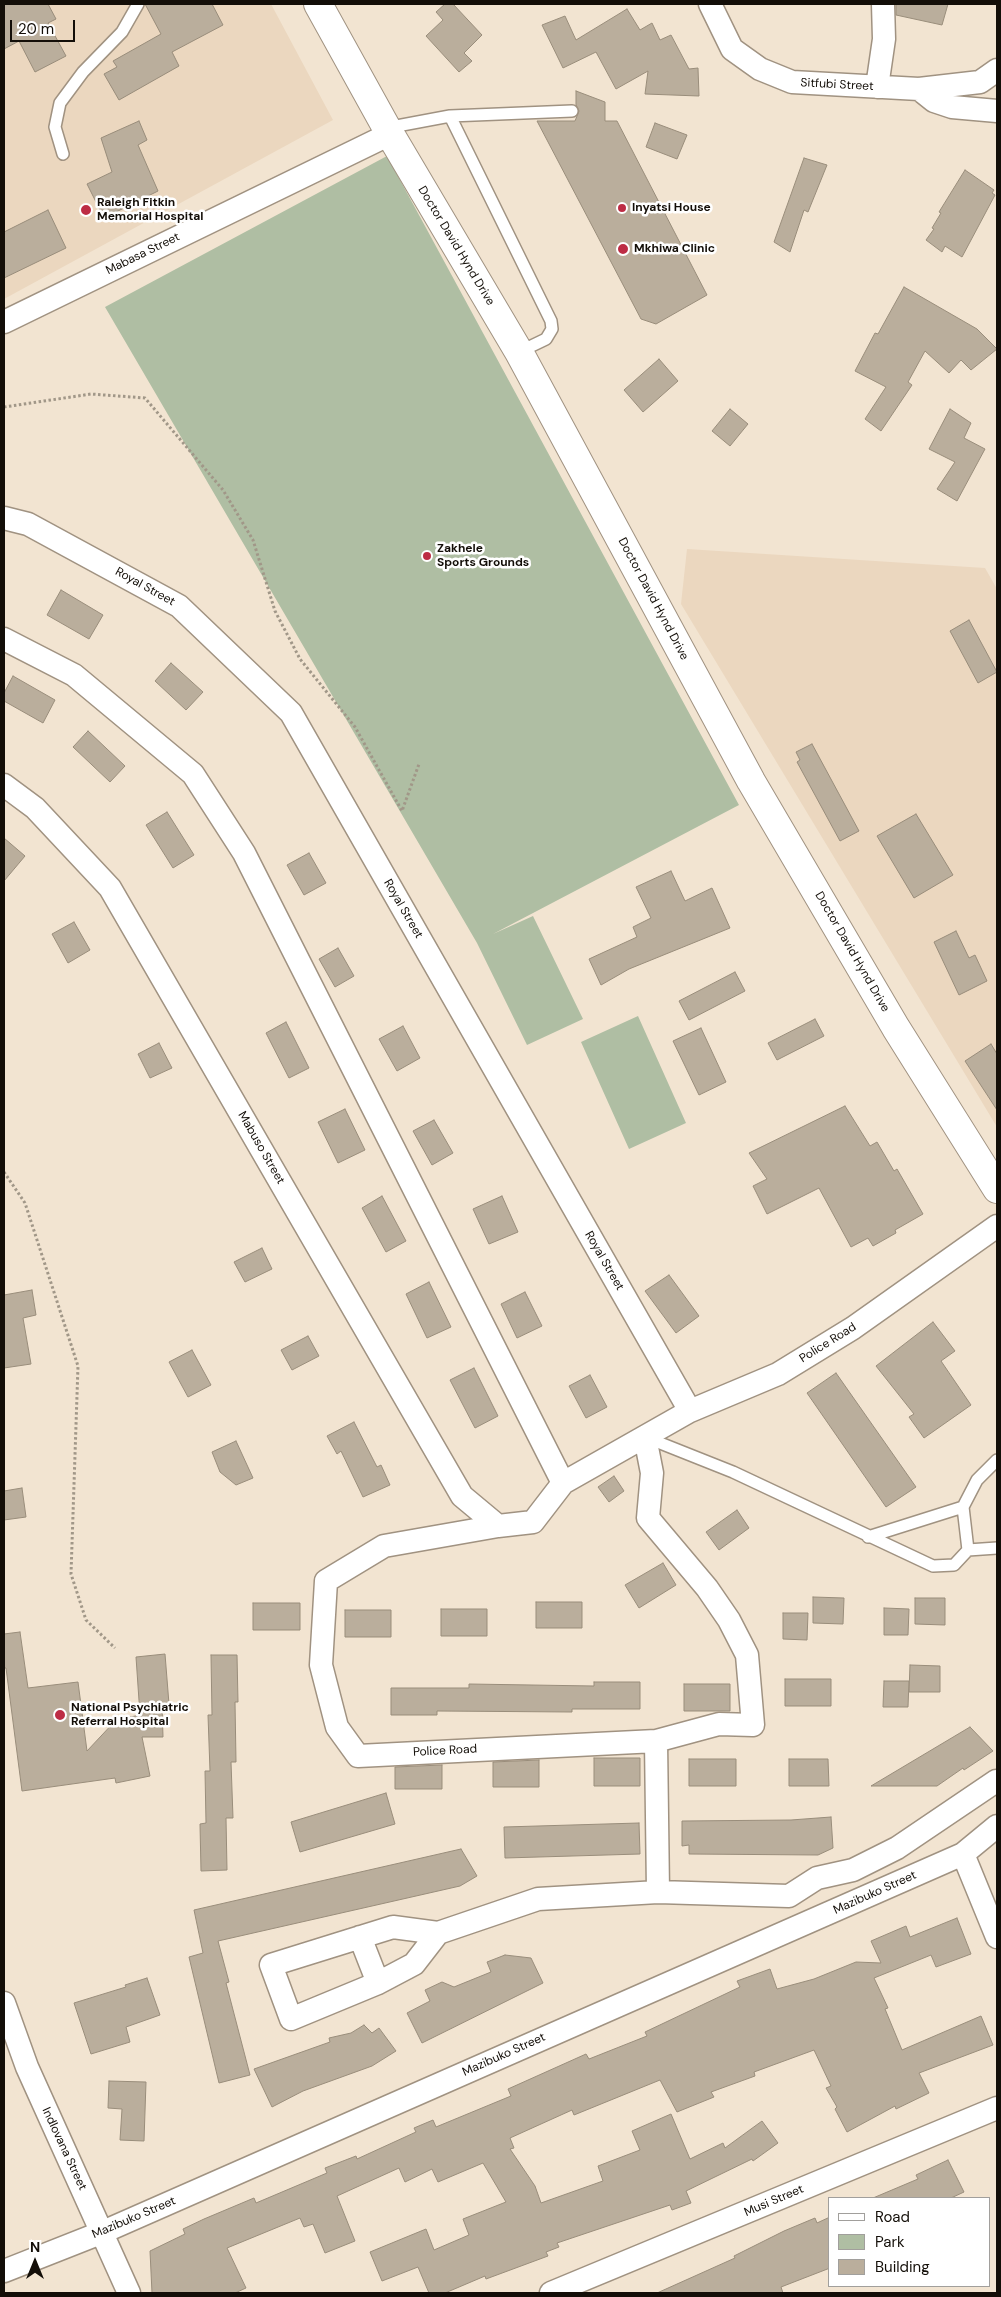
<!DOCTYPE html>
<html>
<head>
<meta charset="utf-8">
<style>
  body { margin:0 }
  #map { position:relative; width:1001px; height:2297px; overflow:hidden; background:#f2e4d1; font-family:"DM Sans",sans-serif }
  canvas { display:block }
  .frame { position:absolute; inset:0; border:5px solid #130e08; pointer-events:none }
  .legend { position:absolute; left:828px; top:2197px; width:162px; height:90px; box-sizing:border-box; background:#fff; border:1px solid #a19f9c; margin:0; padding:6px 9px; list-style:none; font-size:15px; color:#130e08 }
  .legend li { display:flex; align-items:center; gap:10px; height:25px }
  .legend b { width:25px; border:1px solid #a19f9c }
  .north { position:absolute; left:10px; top:2237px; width:50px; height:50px; -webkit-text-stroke:4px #fff; paint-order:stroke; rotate:0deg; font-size:14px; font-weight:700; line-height:20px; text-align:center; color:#130e08 }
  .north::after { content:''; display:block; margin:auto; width:18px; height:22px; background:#130e08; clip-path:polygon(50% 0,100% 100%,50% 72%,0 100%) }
  .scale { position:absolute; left:10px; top:20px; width:65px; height:22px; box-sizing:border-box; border:2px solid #130e08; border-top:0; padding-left:6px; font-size:15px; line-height:18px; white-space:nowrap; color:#130e08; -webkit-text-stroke:4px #fff; paint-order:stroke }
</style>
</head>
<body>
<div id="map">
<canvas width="1001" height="2297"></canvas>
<div class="frame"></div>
<ul class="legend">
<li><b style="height:6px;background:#fff"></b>Road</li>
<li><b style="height:14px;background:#afbea3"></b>Park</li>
<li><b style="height:14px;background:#baae9c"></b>Building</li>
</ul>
<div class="north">N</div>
<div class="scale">20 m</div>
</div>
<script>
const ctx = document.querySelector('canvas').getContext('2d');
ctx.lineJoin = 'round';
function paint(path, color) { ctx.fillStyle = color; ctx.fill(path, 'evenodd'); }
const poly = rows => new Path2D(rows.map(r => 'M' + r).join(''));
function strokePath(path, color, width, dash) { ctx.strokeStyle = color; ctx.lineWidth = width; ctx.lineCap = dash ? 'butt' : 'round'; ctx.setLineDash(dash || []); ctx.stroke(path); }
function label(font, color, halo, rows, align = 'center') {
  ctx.font = font + ' "DM Sans",sans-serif'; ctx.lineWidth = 5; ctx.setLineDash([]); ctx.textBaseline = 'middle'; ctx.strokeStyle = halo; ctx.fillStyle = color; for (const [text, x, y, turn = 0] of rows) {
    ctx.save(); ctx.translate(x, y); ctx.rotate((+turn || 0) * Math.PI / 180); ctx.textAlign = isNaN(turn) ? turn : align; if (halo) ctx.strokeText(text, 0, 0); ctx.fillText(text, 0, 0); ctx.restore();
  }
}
paint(poly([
  [4,4,271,4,333,120,4,299],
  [687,549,985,568,997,589,997,1127,681,604]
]), '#ebd7bf');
paint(poly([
  [387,156,739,805,493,934,533,916,583,1019,527,1045,477,943,105,307],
  [638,1016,686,1123,629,1149,581,1042]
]), '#afbea3');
const building = poly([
  [4,4,48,4,56,19,48,23,66,56,35,72,19,41,4,49,4,4],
  [145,4,212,4,223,25,172,52,179,66,119,100,104,74,117,67,113,61,161,34,145,4],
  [445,4,453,4,482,35,464,53,472,61,459,72,426,36,443,20,436,12,445,4],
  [896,4,948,4,942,25,896,15,896,4],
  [627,9,640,30,652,23,660,40,671,35,689,69,698,68,699,96,645,94,648,71,616,89,596,52,563,68,542,25,565,16,576,40,627,9],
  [576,91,605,102,605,121,617,121,707,295,656,324,641,319,537,121,575,121,579,111,576,105,576,91],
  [139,121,147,140,138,145,158,191,104,218,87,184,112,172,101,138,139,121],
  [655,123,687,135,677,159,646,147,655,123],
  [804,158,827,165,808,212,804,210,790,252,774,242,804,158],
  [965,170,994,190,992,193,995,195,962,257,945,246,942,252,926,240,934,229,932,228,941,213,939,212,965,170],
  [48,210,66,248,4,278,4,232,48,210],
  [904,287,977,329,997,349,971,370,961,360,949,373,925,351,908,382,912,385,881,431,865,419,886,387,855,371,875,333,878,334,904,287],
  [659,359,678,381,643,412,624,390,659,359],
  [730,409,748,424,730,446,712,431,730,409],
  [950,409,971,423,964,438,985,449,957,501,937,489,955,462,929,449,950,409],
  [61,590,103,615,89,639,47,615,61,590],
  [969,620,997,672,978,683,950,631,969,620],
  [171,663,203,692,186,710,155,681,171,663],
  [13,676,55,700,43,723,4,701,4,693,13,676],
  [88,731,125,766,110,782,73,747,88,731],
  [812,744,859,831,840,841,797,762,800,760,796,752,812,744],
  [167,812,194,855,173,868,146,825,167,812],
  [916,814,953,875,914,898,877,836,916,814],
  [4,838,25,856,4,881,4,838],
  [309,853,326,883,304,895,287,865,309,853],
  [671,871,685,901,712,888,730,928,629,969,601,985,589,959,637,937,633,927,651,918,636,887,671,871],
  [74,922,90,950,68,963,52,934,74,922],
  [956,931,969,958,975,955,987,981,959,995,934,942,956,931],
  [338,948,354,976,335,987,319,959,338,948],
  [735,972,745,991,689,1020,679,1001,735,972],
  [815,1019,824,1036,777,1060,768,1043,815,1019],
  [286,1022,309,1068,289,1078,266,1033,286,1022],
  [403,1026,420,1058,397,1071,379,1039,403,1026],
  [701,1028,726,1082,699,1095,673,1041,701,1028],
  [159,1043,172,1068,150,1078,138,1054,159,1043],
  [991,1044,997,1054,997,1110,965,1061,991,1044],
  [845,1106,870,1146,877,1142,894,1171,897,1169,923,1214,895,1230,896,1233,873,1246,868,1238,851,1247,819,1188,767,1214,753,1186,767,1179,749,1153,845,1106],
  [345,1109,365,1150,338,1163,318,1122,345,1109],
  [434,1120,453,1153,432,1165,413,1131,434,1120],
  [382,1196,406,1241,386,1252,362,1208,382,1196],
  [502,1196,518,1232,489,1244,473,1209,502,1196],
  [262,1248,272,1269,245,1282,234,1262,262,1248],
  [669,1275,699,1316,676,1333,645,1291,669,1275],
  [429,1282,451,1327,427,1338,406,1294,429,1282],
  [32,1290,36,1315,23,1318,31,1364,4,1368,4,1295,32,1290],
  [525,1292,542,1326,517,1338,501,1304,525,1292],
  [933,1322,955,1351,941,1361,971,1405,924,1438,909,1417,914,1414,876,1366,933,1322],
  [308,1336,319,1356,292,1370,281,1350,308,1336],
  [192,1350,211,1385,188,1397,169,1362,192,1350],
  [474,1368,498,1416,475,1428,450,1380,474,1368],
  [836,1373,916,1487,886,1507,807,1393,836,1373],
  [590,1375,607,1407,586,1418,569,1386,590,1375],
  [354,1422,377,1467,381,1465,390,1485,363,1497,341,1451,337,1454,327,1436,354,1422],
  [236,1441,253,1478,236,1485,220,1472,212,1452,236,1441],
  [614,1476,624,1491,609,1502,598,1487,614,1476],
  [22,1488,26,1517,4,1520,4,1491,22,1488],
  [737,1510,749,1528,719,1550,706,1532,737,1510],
  [663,1563,676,1585,639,1608,625,1585,663,1563],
  [813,1597,844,1598,843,1624,813,1623,813,1597],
  [915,1598,945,1598,945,1625,915,1624,915,1598],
  [536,1602,582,1602,582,1628,536,1628,536,1602],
  [253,1603,300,1603,300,1630,253,1630,253,1603],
  [884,1608,909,1609,908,1635,884,1635,884,1608],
  [441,1609,487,1609,487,1636,441,1636,441,1609],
  [345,1610,391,1610,391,1637,345,1637,345,1610],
  [783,1613,808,1613,807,1640,783,1639,783,1613],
  [20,1632,28,1688,78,1682,87,1751,116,1720,140,1715,136,1657,165,1654,169,1704,162,1705,163,1737,142,1737,150,1776,116,1783,115,1778,22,1791,6,1668,4,1668,4,1634,20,1632],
  [211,1655,237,1655,238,1702,235,1702,236,1762,231,1762,233,1818,226,1818,227,1870,201,1871,200,1824,206,1823,205,1771,210,1771,208,1715,212,1715,211,1655],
  [910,1665,940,1666,940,1692,909,1692,910,1665],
  [785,1679,831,1679,831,1706,785,1706,785,1679],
  [884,1681,909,1681,908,1707,883,1707,884,1681],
  [594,1682,640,1682,640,1709,572,1709,572,1712,437,1711,437,1715,391,1715,391,1688,469,1688,469,1684,594,1686,594,1682],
  [684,1684,730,1684,730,1711,684,1711,684,1684],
  [970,1727,993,1751,964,1770,963,1768,937,1786,871,1786,970,1727],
  [594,1758,640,1758,640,1786,594,1786,594,1758],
  [689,1759,736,1759,736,1786,689,1786,689,1759],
  [789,1759,828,1759,829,1786,789,1786,789,1759],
  [539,1760,539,1787,493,1787,493,1762,539,1760],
  [442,1765,442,1789,395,1789,395,1767,442,1765],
  [386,1793,395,1824,300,1852,291,1822,386,1793],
  [831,1817,833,1848,818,1855,689,1854,689,1845,682,1846,682,1821,791,1820,831,1817],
  [639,1823,640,1854,505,1858,504,1827,639,1823],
  [461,1849,477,1876,460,1886,218,1941,229,1982,226,1983,250,2075,219,2083,189,1957,203,1953,194,1910,461,1849],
  [957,1918,971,1954,936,1967,931,1955,874,1978,888,2008,885,2009,902,2050,981,2016,993,2045,919,2073,929,2093,896,2109,895,2106,847,2132,835,2109,837,2107,826,2088,831,2086,814,2050,754,2072,755,2076,711,2092,714,2097,677,2112,660,2080,574,2115,572,2110,510,2138,514,2148,510,2149,535,2186,541,2203,603,2181,598,2166,640,2150,632,2131,671,2114,690,2159,723,2143,725,2148,762,2121,778,2143,753,2161,752,2159,686,2191,691,2203,672,2210,670,2205,557,2243,559,2247,546,2252,548,2256,486,2279,485,2276,445,2293,429,2293,418,2267,382,2281,370,2252,426,2229,434,2250,469,2235,463,2219,506,2202,483,2163,438,2182,432,2169,405,2182,399,2168,337,2196,355,2241,325,2253,313,2224,304,2227,300,2218,227,2248,246,2288,235,2293,152,2293,150,2251,185,2234,183,2229,204,2219,254,2198,256,2203,327,2173,325,2168,356,2156,357,2159,416,2132,414,2128,433,2120,436,2127,511,2096,508,2089,586,2054,589,2059,647,2036,645,2032,740,1987,737,1981,770,1969,777,1989,814,1979,856,1962,881,1963,871,1941,906,1926,910,1937,957,1918],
  [505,1955,531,1958,543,1983,422,2043,407,2013,430,2001,425,1990,442,1982,454,1987,491,1972,487,1962,505,1955],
  [147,1978,160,2015,126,2027,130,2042,91,2054,74,2003,126,1987,125,1985,147,1978],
  [364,2025,372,2033,379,2028,396,2051,372,2066,303,2091,272,2107,254,2069,330,2042,329,2038,351,2033,364,2025],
  [109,2081,146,2082,144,2141,120,2140,122,2109,108,2108,109,2081],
  [948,2160,964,2192,951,2198,873,2198,918,2179,916,2175,948,2160],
  [830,2217,830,2268,781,2287,783,2293,657,2293,735,2258,734,2256,784,2231,815,2218,817,2223,830,2217]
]);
paint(building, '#baae9c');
strokePath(building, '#998d7b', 1);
const service = poly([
  [450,116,551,321,552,329,546,339,519,352],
  [386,128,450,116,572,111],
  [63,154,55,127,60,103,83,72,122,32,138,4],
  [645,1437,733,1472,933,1566,954,1565,968,1550,997,1548],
  [868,1537,963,1507],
  [968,1550,963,1507,977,1480,997,1460]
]);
const minor = poly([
  [710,4,732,49,760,69,792,82,919,89,980,82,997,70],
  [877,87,884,39,883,4],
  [919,89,934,101,952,107,997,111],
  [4,322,390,134],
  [4,518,28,524,179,606,291,713,690,1411],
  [4,639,74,675,193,774,244,853,563,1483],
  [4,785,35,808,110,888,462,1496,498,1526],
  [645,1437,652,1473,648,1518,707,1588,729,1620,747,1655,753,1725,719,1724,656,1741,358,1756,337,1727,321,1665,326,1581,384,1546,498,1526,533,1522,563,1483,690,1411,778,1374,853,1328,997,1226],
  [656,1741,658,1892],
  [963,1854,997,1937],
  [438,1933,414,1964,378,1983,291,2019,271,1965,393,1927,438,1933,538,1899,658,1892,789,1896,817,1878,853,1870,897,1848,996,1781],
  [360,1937,378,1983],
  [4,2003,27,2067,129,2293],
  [4,2271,103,2232,963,1854,997,1826],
  [551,2293,997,2108]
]);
const secondary = poly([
  [318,4,390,134,519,352,751,781,896,1028,997,1189]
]);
strokePath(service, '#a09281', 14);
strokePath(minor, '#a09281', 25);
strokePath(secondary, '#a09281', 30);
strokePath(poly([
  [4,407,91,394,145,398,223,490,253,540,275,611,300,659,355,727,402,811,419,764],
  [4,1172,25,1203,78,1366,71,1574,86,1620,115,1648]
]), '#a19788', 3, [2.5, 2.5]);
strokePath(service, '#fff', 11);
strokePath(minor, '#fff', 22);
strokePath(secondary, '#fff', 28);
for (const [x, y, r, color] of [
  [622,208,5,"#bd2c44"],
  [86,210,6,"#bd2c44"],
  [623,249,6,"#bd2c44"],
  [427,556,5,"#bd2c44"],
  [60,1715,6,"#bd2c44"]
]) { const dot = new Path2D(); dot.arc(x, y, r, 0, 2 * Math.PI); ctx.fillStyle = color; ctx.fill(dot); strokePath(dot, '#fff', 2); }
label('12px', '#130e08', '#fff', [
  ["Sitfubi Street",837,85,3],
  ["Doctor David Hynd Drive",456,246,59],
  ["Mabasa Street",143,254,-26],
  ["Royal Street",145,587,29],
  ["Doctor David Hynd Drive",653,599,62],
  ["Royal Street",403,909,60],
  ["Doctor David Hynd Drive",852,952,60],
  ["Mabuso Street",261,1148,60],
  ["Royal Street",604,1261,60],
  ["Police Road",828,1343,-32],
  ["Police Road",445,1751,-3],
  ["Mazibuko Street",875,1893,-24],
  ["Mazibuko Street",504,2055,-24],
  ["Indlovana Street",64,2149,65],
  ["Musi Street",774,2201,-23],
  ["Mazibuko Street",134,2218,-23]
]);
label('bold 12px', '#130e08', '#fff', [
  ["Raleigh Fitkin",97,203],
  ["Memorial Hospital",97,217],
  ["Inyatsi House",632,208],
  ["Mkhiwa Clinic",634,249],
  ["Zakhele",437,549],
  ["Sports Grounds",437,563],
  ["National Psychiatric",71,1708],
  ["Referral Hospital",71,1722]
], 'left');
</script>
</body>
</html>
